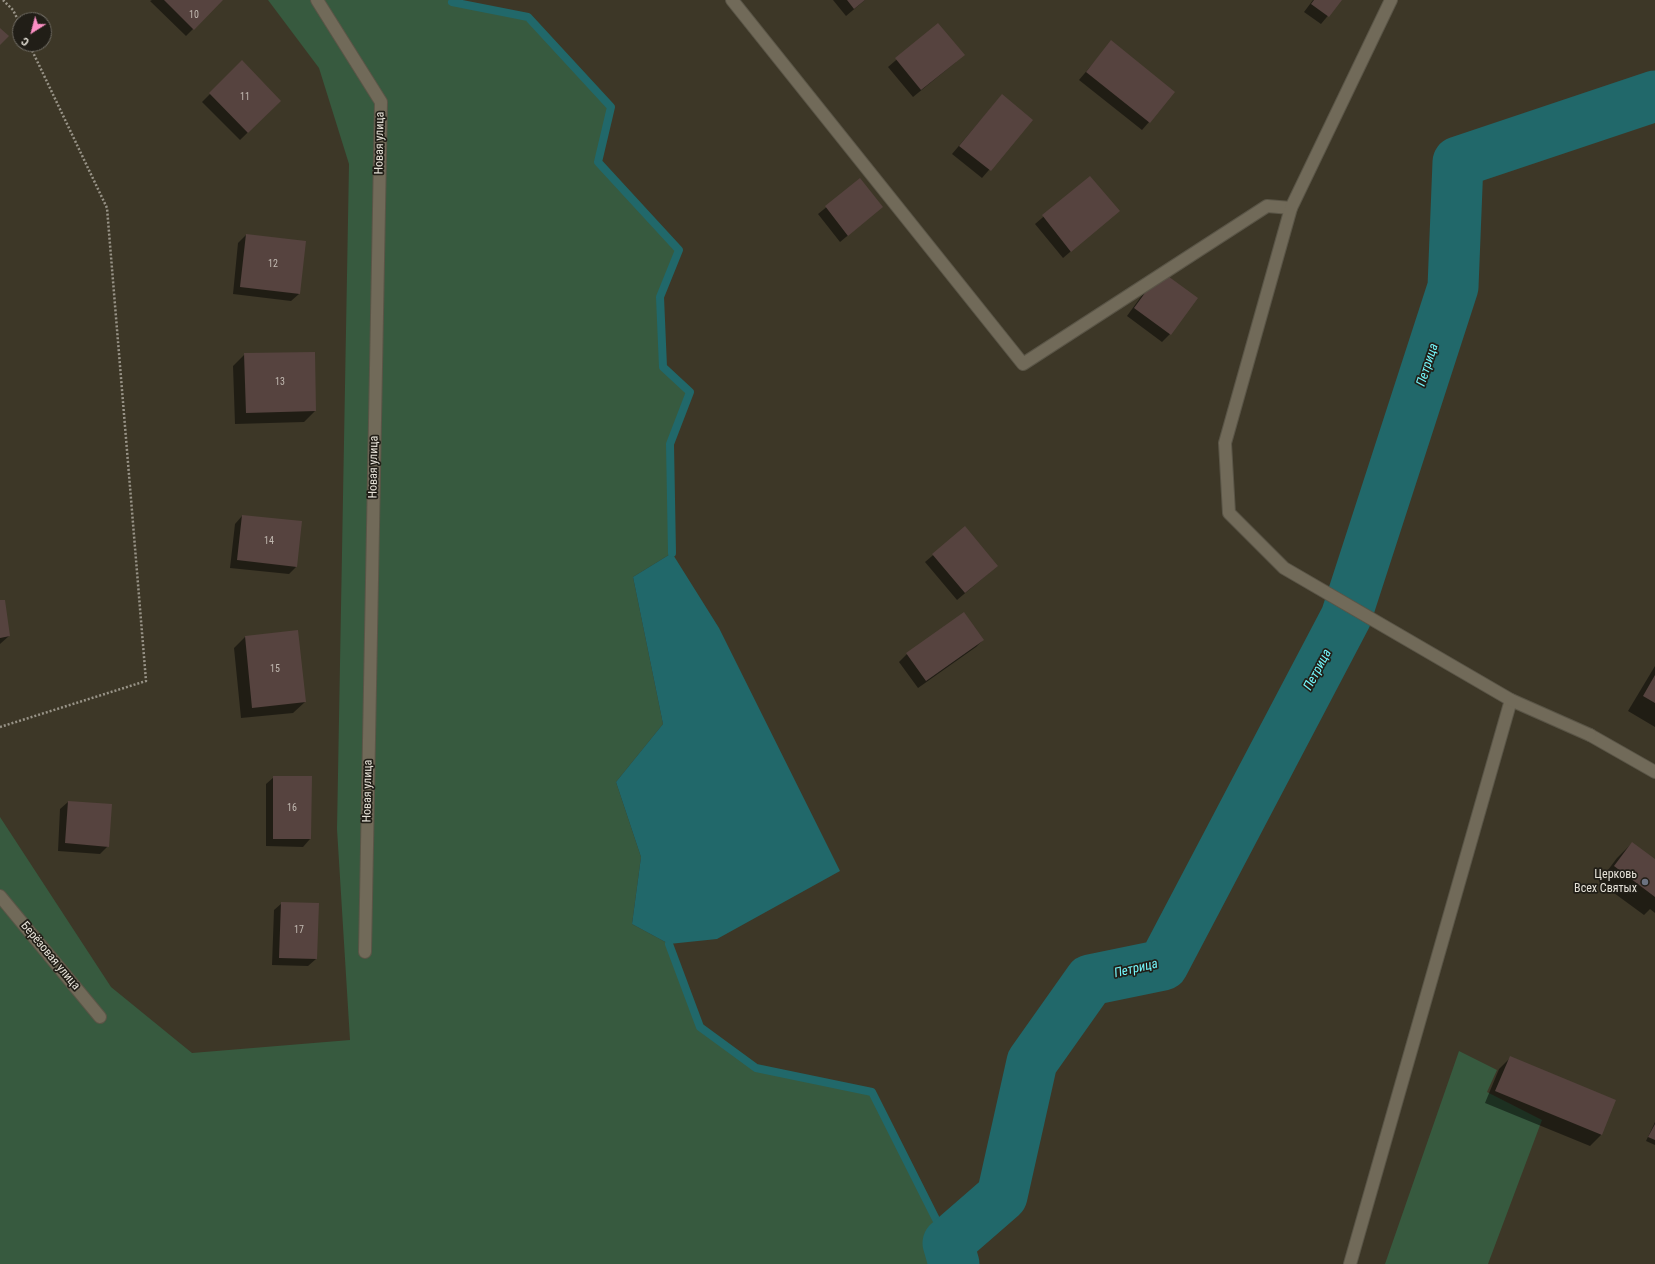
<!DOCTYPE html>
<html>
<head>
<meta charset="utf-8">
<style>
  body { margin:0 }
  #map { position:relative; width:1655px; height:1264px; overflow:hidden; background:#3d3727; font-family:"Roboto Condensed",sans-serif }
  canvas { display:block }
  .north { position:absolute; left:12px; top:12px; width:40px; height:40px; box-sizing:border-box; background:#211e17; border:1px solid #706c64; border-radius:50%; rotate:216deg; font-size:11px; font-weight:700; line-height:16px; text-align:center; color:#e6e2d8 }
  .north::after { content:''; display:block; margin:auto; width:14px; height:18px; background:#fb8fc4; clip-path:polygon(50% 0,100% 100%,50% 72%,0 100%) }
</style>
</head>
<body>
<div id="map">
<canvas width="1655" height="1264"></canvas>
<div class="north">С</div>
</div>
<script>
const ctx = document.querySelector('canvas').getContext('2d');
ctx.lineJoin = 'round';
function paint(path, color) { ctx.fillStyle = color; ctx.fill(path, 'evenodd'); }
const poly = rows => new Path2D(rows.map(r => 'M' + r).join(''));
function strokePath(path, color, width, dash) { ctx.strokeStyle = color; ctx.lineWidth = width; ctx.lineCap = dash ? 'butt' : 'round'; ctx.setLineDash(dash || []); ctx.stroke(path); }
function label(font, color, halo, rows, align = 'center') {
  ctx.font = font + ' "Roboto Condensed",sans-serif'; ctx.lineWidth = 3.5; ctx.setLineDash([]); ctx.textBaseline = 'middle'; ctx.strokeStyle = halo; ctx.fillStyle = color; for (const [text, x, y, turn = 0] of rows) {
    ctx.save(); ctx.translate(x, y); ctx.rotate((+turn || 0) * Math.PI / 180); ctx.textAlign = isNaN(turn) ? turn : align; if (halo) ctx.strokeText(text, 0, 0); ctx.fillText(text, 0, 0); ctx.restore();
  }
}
paint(poly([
  [268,0,453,0,452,2,528,17,611,107,598,162,679,250,660,297,663,366,690,392,670,444,672,553,633,577,663,724,616,782,641,857,632,924,669,944,700,1027,756,1068,872,1092,948,1243,954,1264,0,1264,0,817,111,987,192,1053,350,1040,337,829,349,164,319,68],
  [1459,1051,1497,1070,1487,1092,1542,1120,1488,1264,1385,1264]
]), '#375a3f');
paint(poly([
  [672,553,719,628,840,871,717,939,669,944,632,924,641,857,616,782,663,724,633,577]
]), '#21686a');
paint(poly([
  [152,0,222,0,186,36,150,1],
  [833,0,865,0,846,16],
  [1313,0,1341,0,1321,24,1304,12],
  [938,24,956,62,913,97,888,67],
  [1111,42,1149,122,1142,130,1079,80],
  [242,62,280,101,240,140,202,102],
  [1002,95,1032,120,982,178,952,154],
  [1090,177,1118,211,1063,258,1035,224],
  [860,180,882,207,840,242,818,214],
  [246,235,299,294,291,301,233,294,238,243],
  [1153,280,1196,298,1170,334,1162,342,1127,316],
  [245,354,315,411,304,422,235,424,233,366],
  [242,516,296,567,289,574,230,568,235,524],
  [965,528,989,573,957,600,925,562],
  [0,601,9,636,0,644],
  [964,613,983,640,976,647,918,688,899,662,907,654],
  [297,631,305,702,293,713,241,718,234,648,245,637],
  [1655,666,1655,727,1628,711],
  [274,777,310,839,303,847,266,846,266,784],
  [68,802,110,805,108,846,100,854,58,851,60,809],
  [1632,843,1655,860,1655,913,1650,909,1644,915,1599,882,1617,858],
  [282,903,316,959,308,966,272,965,274,910],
  [1510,1058,1615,1101,1601,1135,1590,1146,1485,1103,1499,1069],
  [1655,1122,1655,1145,1646,1141]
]), '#0007');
strokePath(poly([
  [453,0,452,2,528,17,611,107,598,162,679,250,660,297,663,367,690,392,670,444,672,553],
  [669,944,700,1027,756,1068,872,1092,948,1243]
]), '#21686a', 8);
strokePath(poly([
  [954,1264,948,1243,1002,1196,1032,1062,1090,980,1163,965,1346,617,1453,287,1458,162,1655,96]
]), '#21686a', 51);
paint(poly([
  [164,0,223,0,194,30],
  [847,0,865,0,854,9],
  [1314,0,1342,0,1329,17,1311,4],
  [938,23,965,55,921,90,895,58],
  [0,28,9,36,0,45],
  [1111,40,1175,92,1150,123,1086,72],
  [242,60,281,101,248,133,209,93],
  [1002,94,1033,120,991,171,959,146],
  [1090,176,1120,211,1071,252,1042,215],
  [860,178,883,207,848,236,825,206],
  [246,234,306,241,300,294,240,287],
  [1161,271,1198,298,1171,335,1134,308],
  [315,352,316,411,246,413,244,353],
  [242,515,302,521,297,567,237,560],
  [965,526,998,566,965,593,932,554],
  [0,600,5,600,10,636,0,638],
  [964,612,984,640,926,681,906,653],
  [298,630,306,702,252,708,245,636],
  [1655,675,1655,703,1643,696],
  [273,776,312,776,311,839,273,839],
  [68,801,112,804,109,847,65,843],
  [1632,842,1655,859,1655,897,1614,866],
  [281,902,319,903,317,959,279,958],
  [1510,1056,1616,1100,1602,1135,1495,1091],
  [1655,1124,1655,1140,1648,1137]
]), '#56433f');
const lane = poly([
  [732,0,1023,364,1267,206,1291,208],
  [1590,735,1655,772],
  [1350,1264,1511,700]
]);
const street = poly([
  [317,0,381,102,365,952],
  [1391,0,1291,208,1225,443,1229,513,1284,568,1511,700,1590,735],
  [0,896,100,1017]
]);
strokePath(lane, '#5a5547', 14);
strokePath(street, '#5a5547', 14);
strokePath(poly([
  [3,0,13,10,20,24],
  [0,727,146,681,107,208,29,44]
]), '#989387', 2.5, [2, 2]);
strokePath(lane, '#716a59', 12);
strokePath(street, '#716a59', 12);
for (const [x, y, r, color] of [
  [1645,882,4,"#6b7280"]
]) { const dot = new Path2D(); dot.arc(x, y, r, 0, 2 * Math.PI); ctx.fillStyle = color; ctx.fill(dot); strokePath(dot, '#211e17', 1.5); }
label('10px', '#c2bab2', null, [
  ["10",194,15],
  ["11",245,97],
  ["12",273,264],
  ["13",280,382],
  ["14",269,541],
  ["15",275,669],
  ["16",292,808],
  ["17",299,930]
]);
label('12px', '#e6e2d8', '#211e17', [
  ["Новая улица",380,143,-89],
  ["Новая улица",374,467,-89],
  ["Новая улица",368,791,-89],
  ["Берёзовая улица",50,956,50]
]);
label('12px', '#e6e2d8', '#211e17', [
  ["Церковь",1637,875],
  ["Всех Святых",1637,889]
], 'right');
label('italic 13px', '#74f7fc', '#211e17', [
  ["Петрица",1428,365,-72],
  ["Петрица",1318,670,-62],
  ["Петрица",1136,969,-13]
]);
</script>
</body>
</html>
